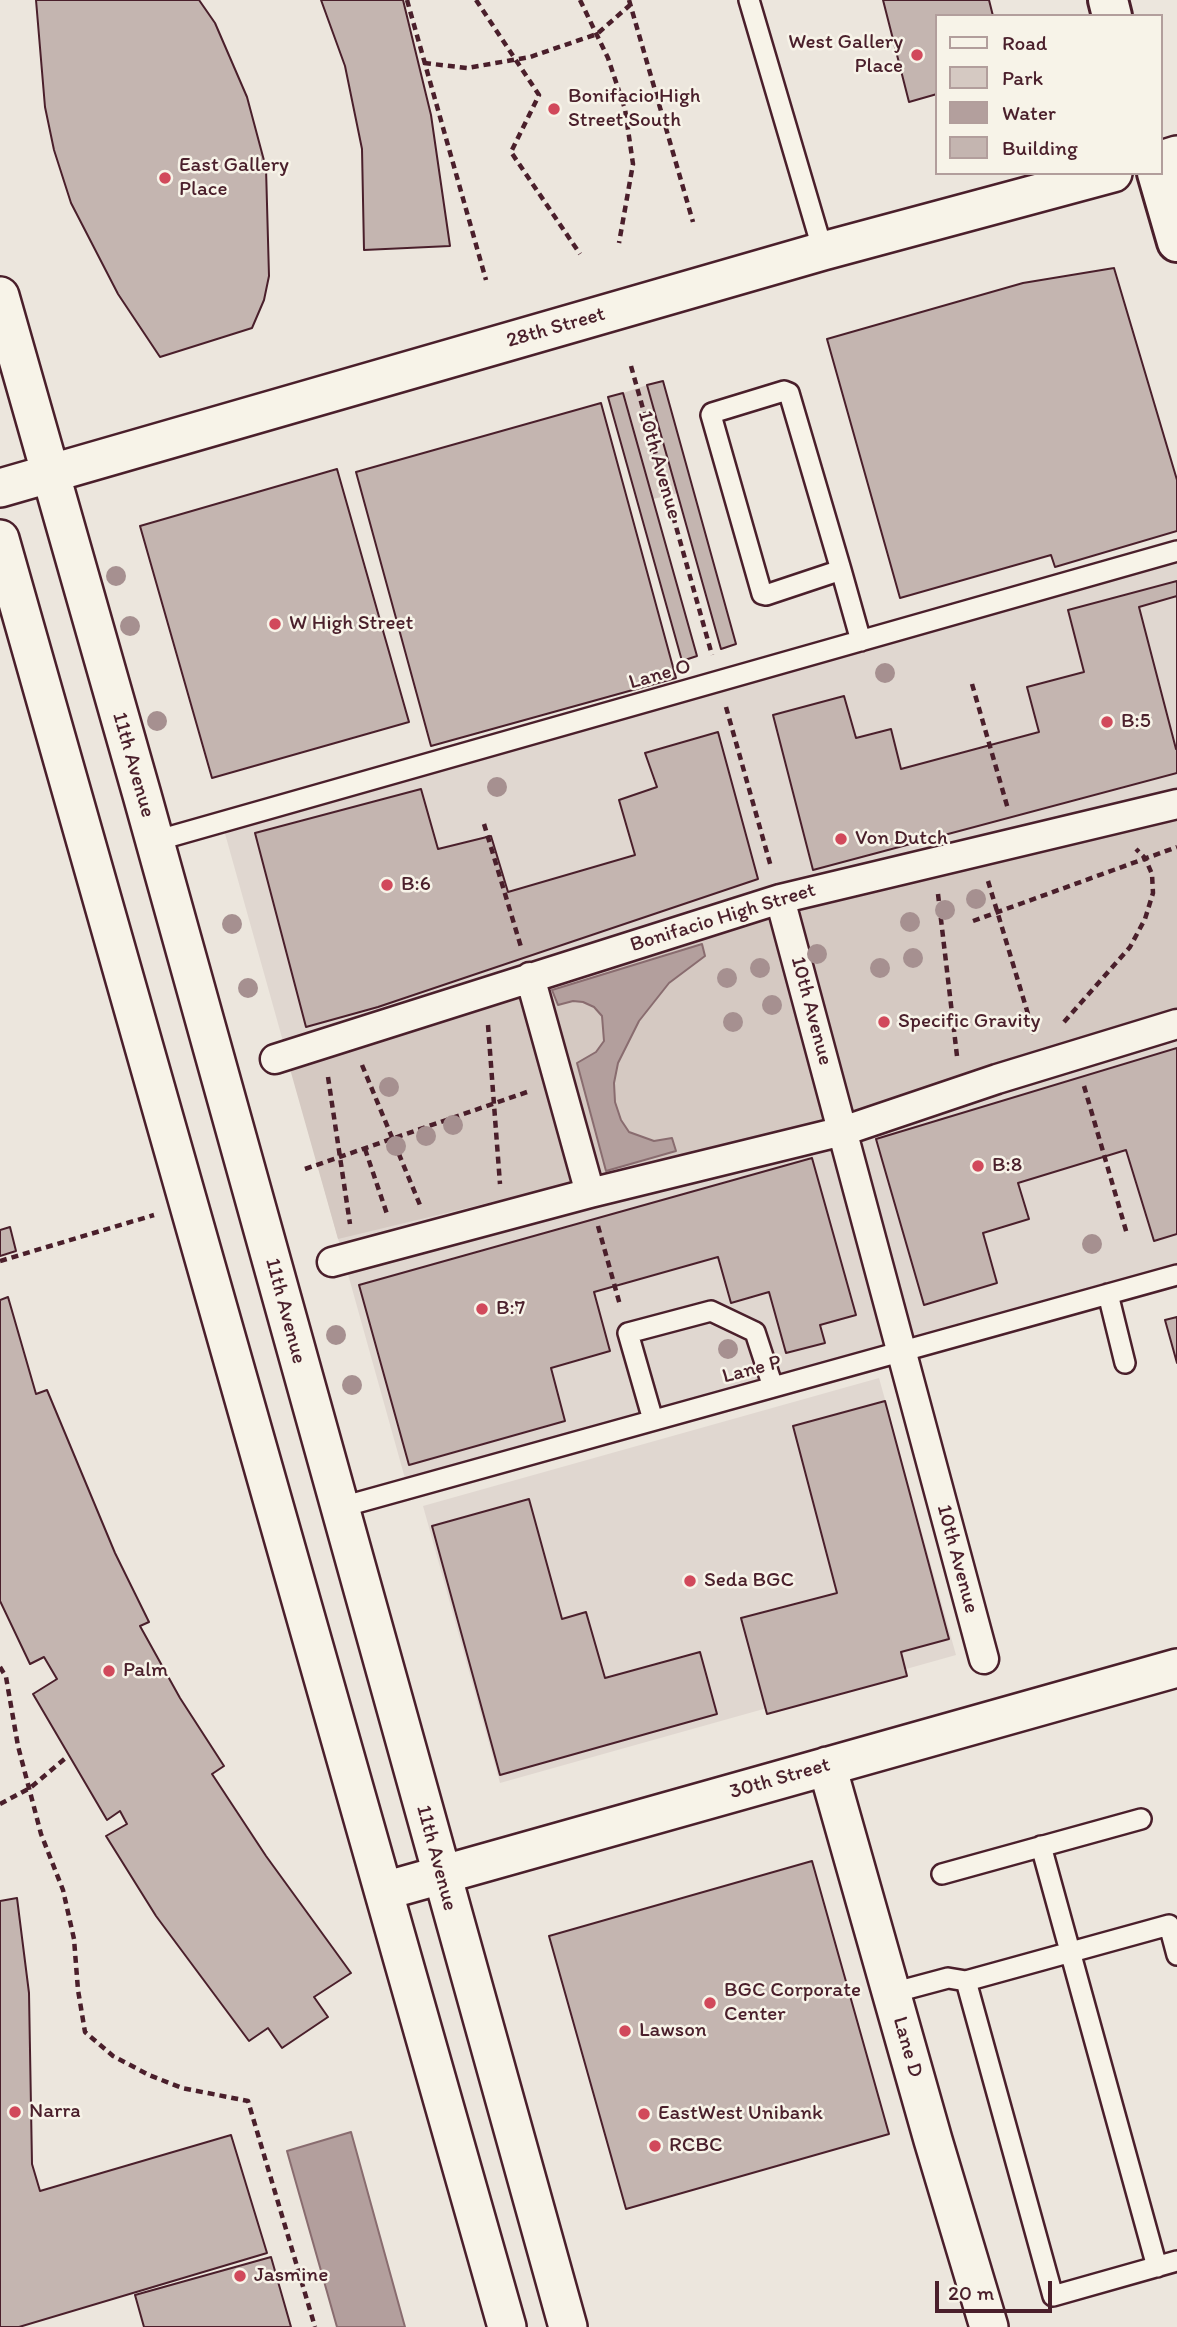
<!DOCTYPE html>
<html>
<head>
<meta charset="utf-8">
<style>
  body { margin:0 }
  #map { position:relative; width:1177px; height:2327px; overflow:hidden; background:#ece6dd; font-family:Itim,sans-serif }
  canvas { display:block }
  .legend { position:absolute; left:935px; top:14px; width:228px; height:161px; box-sizing:border-box; background:#f7f3e8; border:2px solid #b29e9c; margin:0; padding:9px 12px; list-style:none; font-size:21px; color:#4a1f2b }
  .legend li { display:flex; align-items:center; gap:14px; height:35px }
  .legend b { width:35px; border:2px solid #b29e9c }
  .scale { position:absolute; left:935px; top:2281px; width:117px; height:32px; box-sizing:border-box; border:4px solid #4a1f2b; border-top:0; padding-left:9px; font-size:21px; line-height:24px; white-space:nowrap; color:#4a1f2b; -webkit-text-stroke:5px #f7f3e8; paint-order:stroke }
</style>
</head>
<body>
<div id="map">
<canvas width="1177" height="2327"></canvas>
<ul class="legend">
<li><b style="height:9px;background:#f7f3e8"></b>Road</li>
<li><b style="height:19px;background:#d5c9c2"></b>Park</li>
<li><b style="height:19px;background:#b39f9d"></b>Water</li>
<li><b style="height:19px;background:#c4b5b0"></b>Building</li>
</ul>
<div class="scale">20 m</div>
</div>
<script>
const ctx = document.querySelector('canvas').getContext('2d');
ctx.lineJoin = 'round';
function paint(path, color) { ctx.fillStyle = color; ctx.fill(path, 'evenodd'); }
const poly = rows => new Path2D(rows.map(r => 'M' + r).join(''));
function strokePath(path, color, width, dash) { ctx.strokeStyle = color; ctx.lineWidth = width; ctx.lineCap = dash ? 'butt' : 'round'; ctx.setLineDash(dash || []); ctx.stroke(path); }
function label(font, color, halo, rows, align = 'center') {
  ctx.font = font + ' Itim,sans-serif'; ctx.lineWidth = 5; ctx.setLineDash([]); ctx.textBaseline = 'middle'; ctx.strokeStyle = halo; ctx.fillStyle = color; for (const [text, x, y, turn = 0] of rows) {
    ctx.save(); ctx.translate(x, y); ctx.rotate((+turn || 0) * Math.PI / 180); ctx.textAlign = isNaN(turn) ? turn : align; if (halo) ctx.strokeText(text, 0, 0); ctx.fillText(text, 0, 0); ctx.restore();
  }
}
paint(poly([
  [1177,561,1177,1266,406,1482,224,830],
  [879,1378,956,1655,500,1783,423,1506]
]), '#e0d7d0');
paint(poly([
  [647,385,678,493,653,499,623,393],
  [1177,815,1177,1008,828,1121,338,1239,290,1069,775,916]
]), '#d5c9c2');
const water = poly([
  [702,944,705,956,669,983,639,1021,618,1063,614,1083,615,1102,621,1120,629,1132,654,1141,672,1138,676,1151,606,1171,577,1063,596,1052,604,1041,602,1016,594,1007,583,1002,573,1001,558,1005,552,990,702,944],
  [351,2132,405,2327,337,2327,287,2151,351,2132]
]);
paint(water, '#b39f9d');
strokePath(water, '#896c6f', 2);
const building = poly([
  [36,0,199,0,215,23,247,97,266,168,269,276,264,300,252,328,160,357,118,294,71,203,54,150,45,107,36,0],
  [321,0,403,0,431,115,450,246,364,250,362,149,345,66,321,0],
  [883,0,989,0,993,16,937,16,937,94,909,102,883,0],
  [1114,268,1177,480,1177,531,1055,567,1051,555,900,598,827,339,1023,283,1114,268],
  [663,381,736,644,721,649,647,385,663,381],
  [623,393,697,656,682,661,608,397,623,393],
  [601,403,676,678,431,746,356,472,601,403],
  [337,469,409,722,212,778,140,526,337,469],
  [1177,581,1177,773,813,870,773,715,844,696,856,738,891,729,901,769,1039,732,1027,687,1084,672,1068,610,1177,581],
  [1177,596,1177,748,1176,749,1139,607,1177,596],
  [718,732,758,879,378,1007,306,1027,255,833,421,789,438,849,491,836,508,892,635,855,619,800,657,787,645,753,718,732],
  [1177,1048,1177,1234,1154,1241,1126,1150,1018,1183,1029,1219,983,1233,997,1283,924,1305,876,1139,1177,1048],
  [812,1158,856,1315,820,1325,825,1343,786,1353,769,1292,731,1303,718,1257,594,1292,610,1351,551,1368,565,1421,409,1465,359,1285,812,1158],
  [10,1227,16,1251,0,1256,0,1230,10,1227],
  [8,1297,36,1394,47,1390,115,1553,149,1622,140,1626,180,1698,224,1766,212,1774,266,1856,351,1973,314,1997,328,2017,282,2048,268,2028,249,2041,156,1916,106,1836,127,1824,120,1811,107,1820,33,1694,57,1679,44,1657,30,1664,0,1601,0,1300,8,1297],
  [1177,1317,1177,1363,1165,1320,1177,1317],
  [885,1401,949,1639,901,1652,907,1676,767,1714,741,1618,837,1593,793,1426,885,1401],
  [529,1499,562,1619,586,1612,605,1678,700,1652,717,1714,500,1775,432,1526,529,1499],
  [812,1861,889,2134,626,2209,549,1936,812,1861],
  [17,1898,29,1993,32,2164,40,2191,231,2135,267,2253,19,2327,0,2327,0,1901,17,1898],
  [271,2257,291,2327,144,2327,135,2295,271,2257]
]);
paint(building, '#c4b5b0');
strokePath(building, '#4a1f2b', 2);
const service = poly([
  [749,0,823,251],
  [841,570,766,595,762,594,711,415,712,413,784,391,789,393,841,570,861,641],
  [155,841,1177,551],
  [1108,1294,1125,1363],
  [653,1420,628,1333,711,1311,755,1332,773,1387],
  [338,1508,1177,1275],
  [1041,1846,1157,2267],
  [942,1874,1141,1819],
  [966,1981,1053,2296,1177,2261],
  [892,1993,948,1978,966,1981,1169,1925,1177,1955]
]);
const pedestrian = poly([
  [780,899,984,1659],
  [530,977,590,1193],
  [275,1059,780,899,1177,804],
  [332,1262,590,1193,843,1131,997,1079,1177,1024]
]);
const minor = poly([
  [1161,160,1177,155],
  [0,296,142,795,568,2327],
  [0,488,823,251,1113,173],
  [0,539,507,2327],
  [827,1766,933,2140,989,2327],
  [384,1891,1177,1668]
]);
const tertiary = poly([
  [1108,0,1112,16],
  [1157,173,1177,242]
]);
strokePath(service, '#4a1f2b', 24);
strokePath(pedestrian, '#4a1f2b', 33);
strokePath(minor, '#4a1f2b', 42);
strokePath(tertiary, '#4a1f2b', 44);
strokePath(poly([
  [407,0,486,280],
  [476,0,539,95,511,152,580,254],
  [580,0,608,58,625,109,633,164,619,243],
  [629,0,693,222],
  [424,63,467,68,530,57,597,34,630,5],
  [631,366,712,655],
  [972,684,1008,809],
  [726,707,771,867],
  [484,824,521,947],
  [988,881,1034,1034],
  [938,894,957,1056],
  [973,921,1177,847],
  [1064,1022,1130,947,1145,919,1153,893,1152,874,1145,858,1136,849],
  [488,1025,500,1184],
  [362,1065,420,1205],
  [328,1077,350,1224],
  [1084,1086,1127,1234],
  [365,1149,387,1214],
  [305,1169,527,1092],
  [598,1226,620,1305],
  [0,1261,154,1215],
  [0,1667,6,1677,18,1746,41,1834,63,1890,74,1939,78,1990,85,2032,113,2056,149,2075,182,2088,248,2101,315,2327],
  [0,1804,30,1788,68,1756]
]), '#4a1f2b', 4.5, [7, 5]);
strokePath(service, '#f7f3e8', 19);
strokePath(pedestrian, '#f7f3e8', 28);
strokePath(minor, '#f7f3e8', 37);
strokePath(tertiary, '#f7f3e8', 38);
ctx.fillStyle = '#a69090';
for (const [x, y] of [
  [116,576],
  [130,626],
  [885,673],
  [157,721],
  [497,787],
  [976,899],
  [945,910],
  [910,922],
  [232,924],
  [817,954],
  [913,958],
  [760,968],
  [880,968],
  [727,978],
  [248,988],
  [772,1005],
  [733,1022],
  [389,1087],
  [453,1125],
  [426,1136],
  [396,1146],
  [1092,1244],
  [336,1335],
  [728,1349],
  [352,1385]
]) { ctx.beginPath(); ctx.arc(x, y, 10, 0, 2 * Math.PI); ctx.fill(); }
for (const [x, y, r, color] of [
  [917,55,7,"#d1495b"],
  [554,109,7,"#d1495b"],
  [165,178,7,"#d1495b"],
  [275,624,7,"#d1495b"],
  [1107,722,7,"#d1495b"],
  [841,839,7,"#d1495b"],
  [387,885,7,"#d1495b"],
  [884,1022,7,"#d1495b"],
  [978,1166,7,"#d1495b"],
  [482,1309,7,"#d1495b"],
  [690,1581,7,"#d1495b"],
  [109,1671,7,"#d1495b"],
  [710,2003,7,"#d1495b"],
  [625,2031,7,"#d1495b"],
  [15,2112,7,"#d1495b"],
  [644,2114,7,"#d1495b"],
  [655,2146,7,"#d1495b"],
  [240,2276,7,"#d1495b"]
]) { const dot = new Path2D(); dot.arc(x, y, r, 0, 2 * Math.PI); ctx.fillStyle = color; ctx.fill(dot); strokePath(dot, '#f7f3e8', 2.5); }
label('21px', '#4a1f2b', '#f7f3e8', [
  ["West Gallery",903,43,"right"],
  ["Place",903,67,"right"],
  ["Bonifacio High",568,97],
  ["Street South",568,121],
  ["East Gallery",179,166],
  ["Place",179,190],
  ["W High Street",289,624],
  ["B:5",1121,722],
  ["Von Dutch",855,839],
  ["B:6",401,885],
  ["Specific Gravity",898,1022],
  ["B:8",992,1166],
  ["B:7",496,1309],
  ["Seda BGC",704,1581],
  ["Palm",123,1671],
  ["BGC Corporate",724,1991],
  ["Center",724,2015],
  ["Lawson",639,2031],
  ["Narra",29,2112],
  ["EastWest Unibank",658,2114],
  ["RCBC",669,2146],
  ["Jasmine",254,2276]
], 'left');
label('21px', '#4a1f2b', '#f7f3e8', [
  ["28th Street",556,328,-16],
  ["10th Avenue",659,465,74],
  ["Lane O",660,675,-16],
  ["11th Avenue",133,765,74],
  ["Bonifacio High Street",723,918,-17],
  ["10th Avenue",811,1011,75],
  ["11th Avenue",285,1311,75],
  ["Lane P",752,1370,-15],
  ["10th Avenue",957,1559,75],
  ["30th Street",780,1779,-16],
  ["11th Avenue",436,1858,75],
  ["Lane D",907,2047,74]
]);
</script>
</body>
</html>
